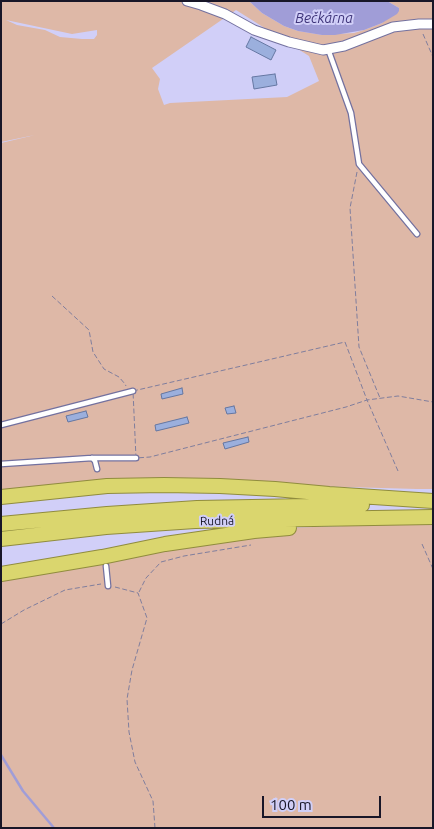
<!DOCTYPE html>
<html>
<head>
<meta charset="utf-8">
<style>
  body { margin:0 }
  #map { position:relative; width:434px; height:829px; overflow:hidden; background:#d1cff8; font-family:Ubuntu,sans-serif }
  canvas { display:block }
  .frame { position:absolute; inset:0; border:2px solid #181628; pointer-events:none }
  .scale { position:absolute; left:262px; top:796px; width:119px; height:22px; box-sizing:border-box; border:2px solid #181628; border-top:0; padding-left:6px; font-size:15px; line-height:18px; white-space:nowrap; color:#181628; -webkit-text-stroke:4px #d1cff8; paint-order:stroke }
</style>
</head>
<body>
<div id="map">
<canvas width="434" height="829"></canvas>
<div class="frame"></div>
<div class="scale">100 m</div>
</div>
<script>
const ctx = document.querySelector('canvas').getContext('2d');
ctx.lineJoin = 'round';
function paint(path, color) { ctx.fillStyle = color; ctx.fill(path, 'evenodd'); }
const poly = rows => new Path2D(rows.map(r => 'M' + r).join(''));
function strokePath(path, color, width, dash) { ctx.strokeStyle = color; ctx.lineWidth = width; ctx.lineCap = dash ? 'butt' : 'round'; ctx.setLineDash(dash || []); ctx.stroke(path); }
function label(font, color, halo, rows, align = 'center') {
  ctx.font = font + ' Ubuntu,sans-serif'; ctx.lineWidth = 4; ctx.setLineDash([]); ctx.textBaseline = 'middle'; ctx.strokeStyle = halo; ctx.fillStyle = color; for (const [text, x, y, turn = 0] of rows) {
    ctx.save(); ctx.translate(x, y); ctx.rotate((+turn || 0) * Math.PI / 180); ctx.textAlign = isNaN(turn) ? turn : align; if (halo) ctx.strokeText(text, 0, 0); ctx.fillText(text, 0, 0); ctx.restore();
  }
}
paint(poly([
  [1,1,249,1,262,13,284,26,298,31,322,35,354,33,364,30,382,23,399,8,387,1,433,1,433,489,417,489,96,480,1,491,1,143,35,135,1,142],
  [236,10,309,56,319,81,287,97,170,103,164,105,158,89,160,79,152,68],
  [6,20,72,34,97,30,97,35,94,39,82,39,60,37,45,30,17,25],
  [433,517,433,828,1,828,1,574,285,528,345,526,355,519]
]), '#deb8a7');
paint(poly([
  [249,1,387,1,399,8,399,11,397,14,382,23,364,30,335,35,322,35,298,31,284,26,262,13]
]), '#a09dd7');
strokePath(poly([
  [1,755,23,791,54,828]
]), '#a09dd7', 2.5);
const building = poly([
  [251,37,276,50,271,60,246,47,251,37],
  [275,74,277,85,254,89,252,77,275,74],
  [182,388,183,394,162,399,161,394,182,388],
  [234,406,236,413,227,414,225,408,234,406],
  [86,411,88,417,68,422,66,416,86,411],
  [187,417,189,423,156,431,155,425,187,417],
  [248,437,249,442,225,449,223,443,248,437]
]);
paint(building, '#9bafdd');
strokePath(building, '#6577a2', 1);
const service = poly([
  [328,49,351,113,359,164,417,234],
  [1,425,133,391],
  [92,458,95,461,97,469],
  [1,464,92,458,136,458],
  [106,566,108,586]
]);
const minor = poly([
  [187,1,201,5,225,14,254,30,289,42,323,50,344,46,393,27,419,24,433,24]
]);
const trunk = poly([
  [1,497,107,486,164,485,220,486,275,489,329,494,433,501],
  [1,524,107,514,197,508,362,505],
  [1,539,106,527,195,521,433,517],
  [1,574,102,557,165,544,254,531,289,528]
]);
strokePath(service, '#73719f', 7);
strokePath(minor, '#73719f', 11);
strokePath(trunk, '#908c3e', 16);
strokePath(poly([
  [423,34,433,57],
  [357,172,350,208,359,347,380,398],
  [52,296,89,330,93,352,104,369,119,377,125,384,126,386],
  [345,342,367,400,346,407,150,457,136,458,133,391,246,365,345,342],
  [398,471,367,400,398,396,433,402],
  [422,544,433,569],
  [115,587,138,593,147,618,132,670,127,699,129,732,135,762,153,801,155,828],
  [139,592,146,578,161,562,184,556,251,545],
  [1,624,24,610,65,590,101,584]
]), '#807e9d', 1, [5, 2.5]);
strokePath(service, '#fff', 4.5);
strokePath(minor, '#fff', 9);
strokePath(trunk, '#dad66e', 14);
label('12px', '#181628', '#d1cff8', [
  ["Rudná",217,521,-1]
]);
label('italic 14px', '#3e3479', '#d1cff8', [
  ["Bečkárna",324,18]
]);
</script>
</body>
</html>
